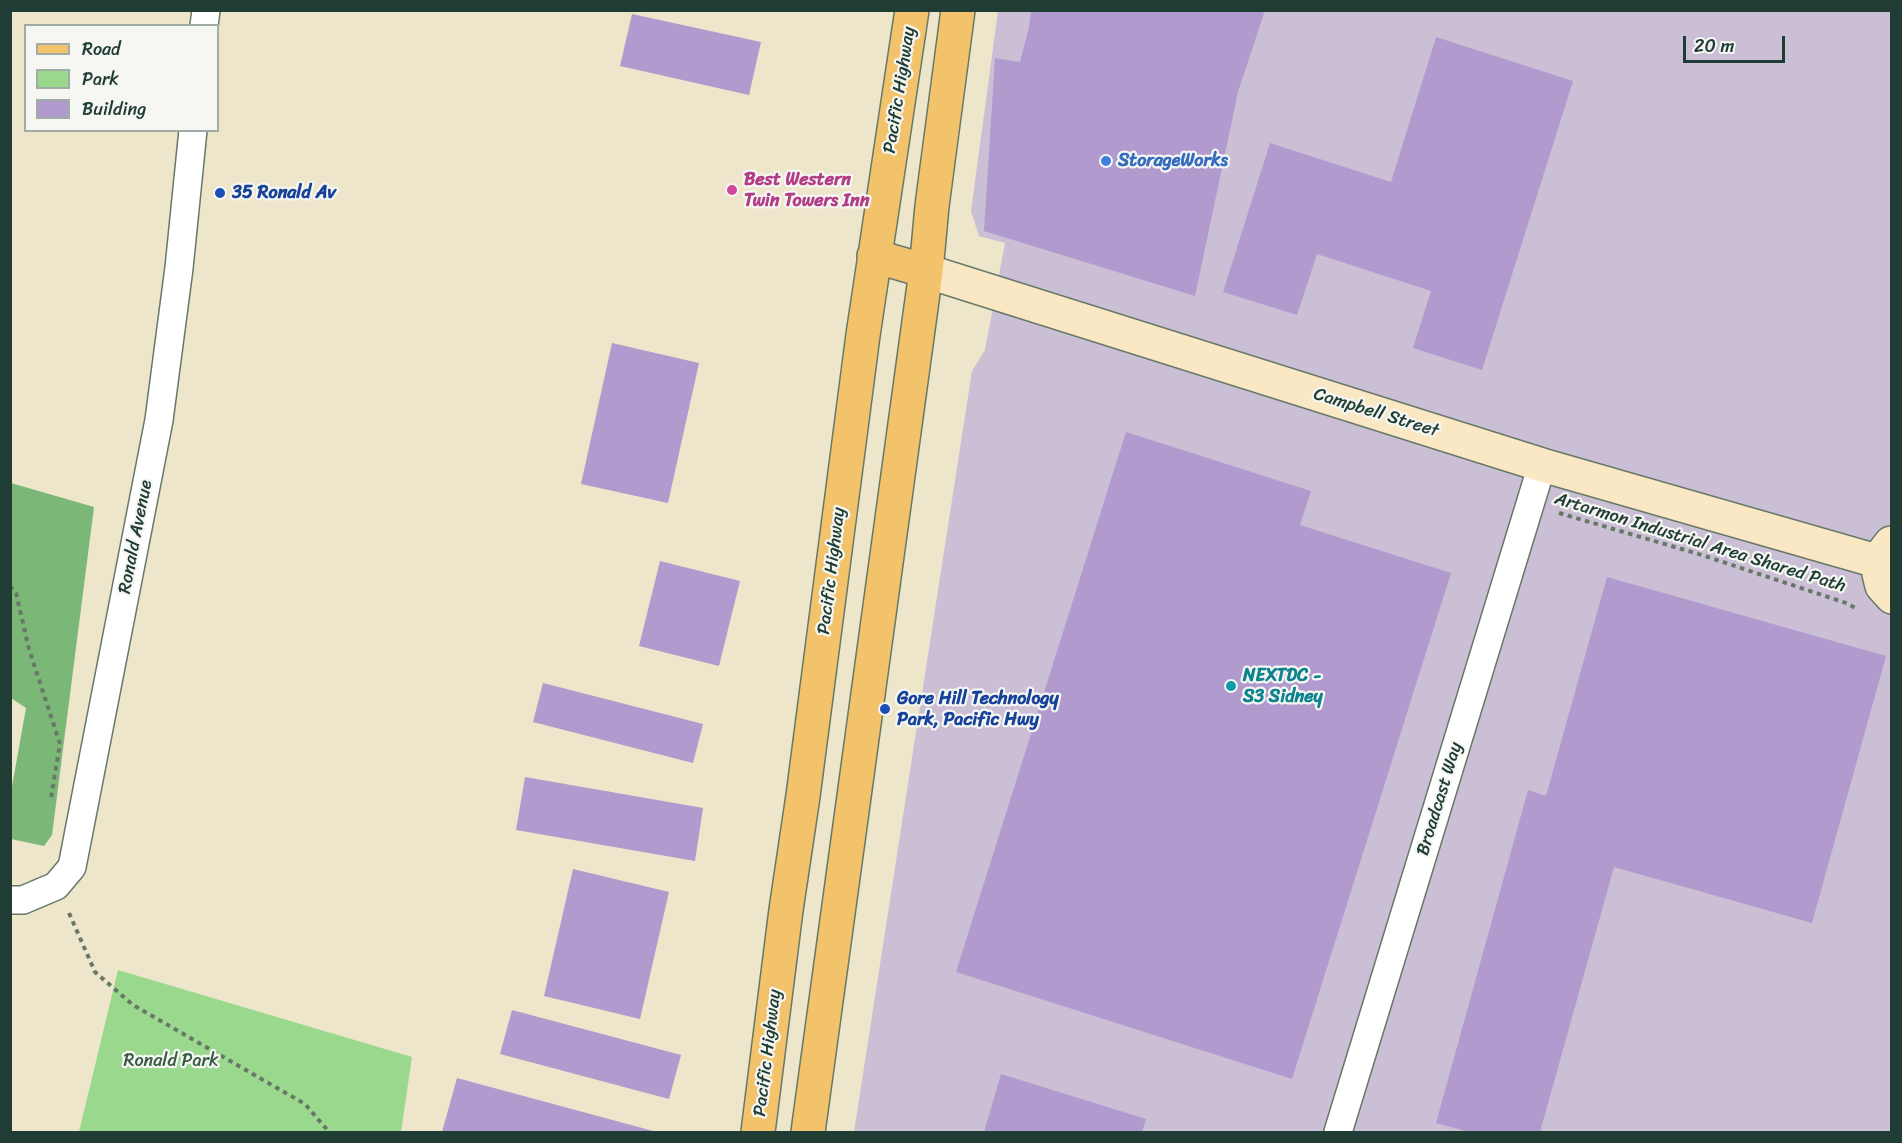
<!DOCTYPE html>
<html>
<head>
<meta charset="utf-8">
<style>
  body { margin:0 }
  #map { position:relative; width:1902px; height:1143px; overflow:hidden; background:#ede6cb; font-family:Sriracha,sans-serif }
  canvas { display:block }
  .frame { position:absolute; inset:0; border:12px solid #1f3d34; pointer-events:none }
  .legend { position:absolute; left:24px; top:24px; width:195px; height:108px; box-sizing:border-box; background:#f6f6f2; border:2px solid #a0aca6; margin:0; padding:8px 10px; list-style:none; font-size:18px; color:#1f3d34 }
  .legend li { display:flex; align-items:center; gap:12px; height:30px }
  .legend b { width:30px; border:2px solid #a0aca6 }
  .scale { position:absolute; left:1683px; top:36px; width:102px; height:27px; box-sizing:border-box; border:3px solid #1f3d34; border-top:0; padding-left:8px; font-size:18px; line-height:21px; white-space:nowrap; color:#1f3d34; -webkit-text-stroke:4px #f6f6f2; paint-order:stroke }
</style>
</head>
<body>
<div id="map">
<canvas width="1902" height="1143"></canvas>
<div class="frame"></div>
<ul class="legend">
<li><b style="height:8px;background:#f2c36a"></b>Road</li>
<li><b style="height:16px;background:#9ad88d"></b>Park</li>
<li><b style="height:16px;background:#b19acd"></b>Building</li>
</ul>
<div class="scale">20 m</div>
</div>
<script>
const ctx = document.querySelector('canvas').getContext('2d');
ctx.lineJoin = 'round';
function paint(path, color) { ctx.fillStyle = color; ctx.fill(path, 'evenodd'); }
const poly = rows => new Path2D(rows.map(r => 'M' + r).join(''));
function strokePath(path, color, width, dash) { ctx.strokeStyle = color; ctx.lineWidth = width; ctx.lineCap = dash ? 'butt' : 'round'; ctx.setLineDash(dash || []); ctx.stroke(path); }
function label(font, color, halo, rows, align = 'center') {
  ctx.font = font + ' Sriracha,sans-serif'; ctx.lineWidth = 4.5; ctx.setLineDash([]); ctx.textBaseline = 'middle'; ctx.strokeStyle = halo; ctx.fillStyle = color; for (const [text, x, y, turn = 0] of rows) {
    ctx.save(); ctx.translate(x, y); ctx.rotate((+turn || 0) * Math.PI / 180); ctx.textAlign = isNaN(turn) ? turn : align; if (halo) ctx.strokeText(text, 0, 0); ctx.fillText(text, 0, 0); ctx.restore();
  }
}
paint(poly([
  [998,11,1891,11,1891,1132,854,1132,972,371,985,350,1005,243,979,236,971,211]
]), '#cbbfd5');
paint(poly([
  [118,970,412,1057,401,1132,79,1132]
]), '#9ad88d');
paint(poly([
  [11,483,94,507,52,835,44,846,11,839,11,792,26,708,11,698]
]), '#7bb878');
paint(poly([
  [1031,10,1265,10,1238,92,1195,296,984,231,995,58,1020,62,1029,27],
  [632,14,761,42,749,95,620,66],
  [1436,37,1573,81,1482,370,1413,348,1431,291,1317,254,1297,315,1223,292,1270,143,1391,182],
  [612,343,699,363,668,503,581,484],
  [1126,432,1311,491,1300,525,1451,573,1292,1079,956,972],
  [660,561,740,581,719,666,639,646],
  [1607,577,1886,656,1812,923,1614,867,1540,1132,1469,1132,1436,1123,1528,790,1546,796],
  [543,683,703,724,693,763,533,722],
  [525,777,703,808,695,861,516,830],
  [573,869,669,892,640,1019,544,996],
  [512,1010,681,1055,669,1099,500,1054],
  [1001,1074,1146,1119,1142,1132,984,1132],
  [457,1078,657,1132,442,1132]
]), '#b19acd');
const street = poly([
  [204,26,206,10],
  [10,900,23,900,56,886,72,867,159,420,179,268,193,130],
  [1338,1132,1542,465]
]);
const secondary = poly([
  [926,271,1542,465,1880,562],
  [1891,543,1884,552,1880,562,1879,574,1882,586,1892,597]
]);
const primary = poly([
  [874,256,926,271],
  [758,1132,786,910,803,796,863,335,912,10],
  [808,1132,926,271,932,206,958,10]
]);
strokePath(street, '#677869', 30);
strokePath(secondary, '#677869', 36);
strokePath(primary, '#677869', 36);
strokePath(poly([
  [1559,513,1702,555,1849,604,1855,608],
  [10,586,16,593,29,649,60,744,51,798],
  [69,913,95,972,133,1005,305,1104,329,1132]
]), '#677869', 4, [4.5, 4.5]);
strokePath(street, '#fff', 27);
strokePath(secondary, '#fae7c3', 33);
strokePath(primary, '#f2c36a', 33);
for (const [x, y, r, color] of [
  [1106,161,6,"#3f7fe0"],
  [732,190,6,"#d1479c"],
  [220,193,6,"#1a4fb4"],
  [1231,686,6,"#0f9aa8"],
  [885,709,6,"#1a4fb4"]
]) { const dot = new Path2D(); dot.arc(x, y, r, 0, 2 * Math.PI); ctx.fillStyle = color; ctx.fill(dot); strokePath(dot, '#f6f6f2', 2); }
label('18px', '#1f3d34', '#f6f6f2', [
  ["Pacific Highway",900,90,-81],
  ["Campbell Street",1376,413,17],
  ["Ronald Avenue",136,537,-79],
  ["Artarmon Industrial Area Shared Path",1700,543,17],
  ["Pacific Highway",832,571,-83],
  ["Broadcast Way",1440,799,-73],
  ["Pacific Highway",768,1053,-83]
]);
label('bold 18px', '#366cbe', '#f6f6f2', [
  ["StorageWorks",1118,161]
], 'left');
label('bold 18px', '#b23c85', '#f6f6f2', [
  ["Best Western",744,180],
  ["Twin Towers Inn",744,201]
], 'left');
label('bold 18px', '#164399', '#f6f6f2', [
  ["35 Ronald Av",232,193],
  ["Gore Hill Technology",897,699],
  ["Park, Pacific Hwy",897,720]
], 'left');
label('bold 18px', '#0d838f', '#f6f6f2', [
  ["NEXTDC -",1243,676],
  ["S3 Sidney",1243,697]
], 'left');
label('18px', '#385c46', '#f6f6f2', [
  ["Ronald Park",171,1061]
]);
</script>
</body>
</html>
